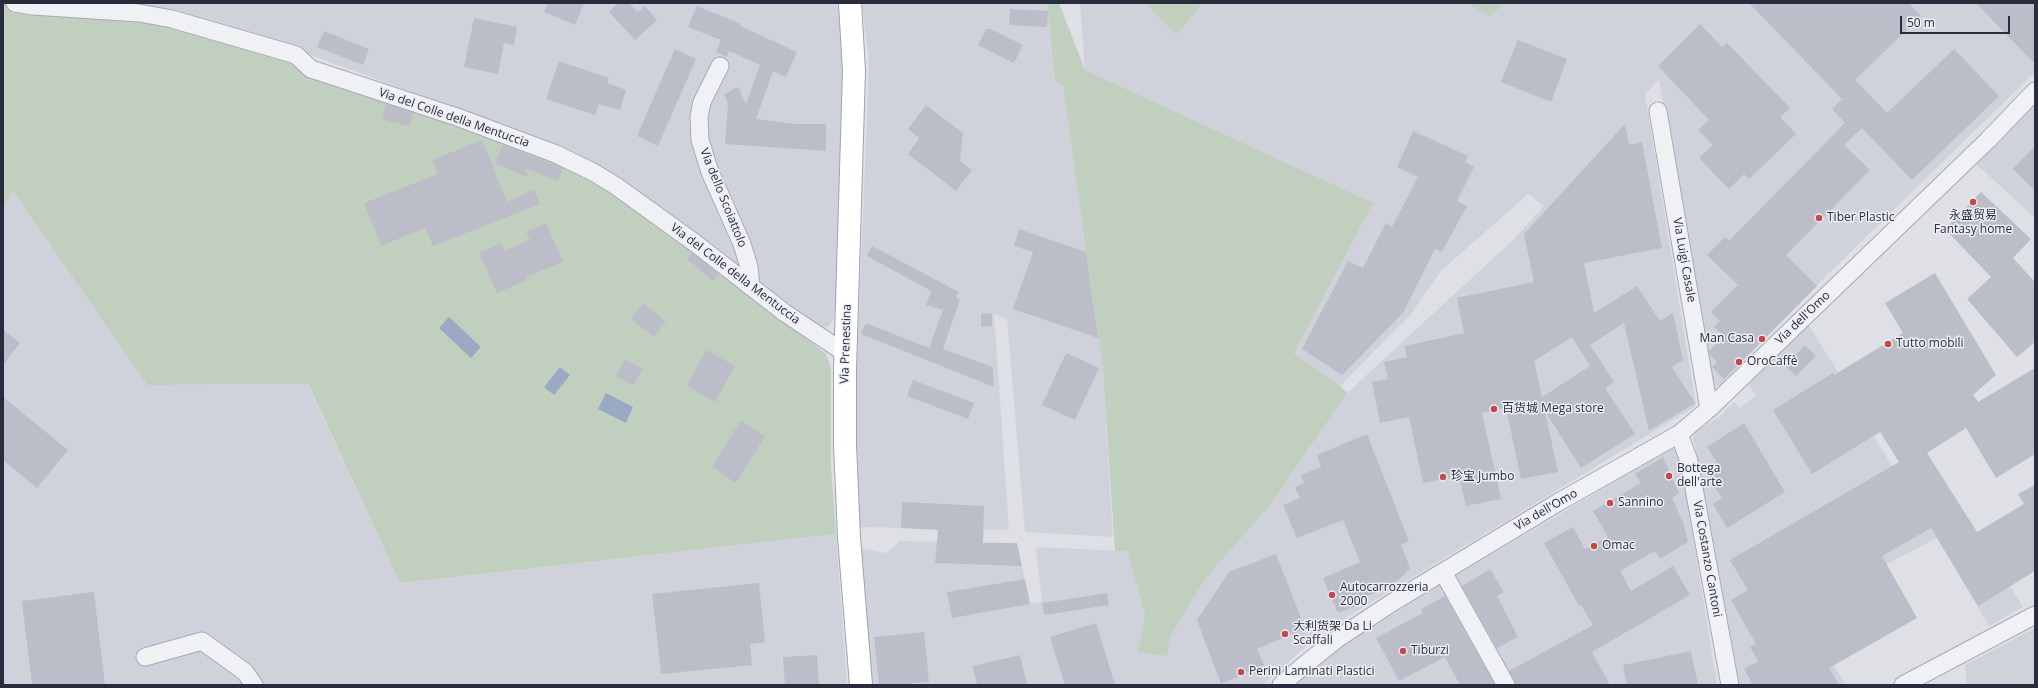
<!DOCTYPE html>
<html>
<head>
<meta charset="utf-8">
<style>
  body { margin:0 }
  #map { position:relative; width:2038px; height:688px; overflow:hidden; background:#dee0e6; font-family:"Open Sans",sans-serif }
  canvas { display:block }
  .frame { position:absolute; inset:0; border:4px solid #282c3c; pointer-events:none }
  .scale { position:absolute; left:1900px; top:16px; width:110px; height:18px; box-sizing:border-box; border:2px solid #282c3c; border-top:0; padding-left:5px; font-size:12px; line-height:14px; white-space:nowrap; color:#282c3c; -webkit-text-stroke:3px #edeff4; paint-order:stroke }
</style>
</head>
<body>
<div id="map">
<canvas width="2038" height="688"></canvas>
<div class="frame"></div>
<div class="scale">50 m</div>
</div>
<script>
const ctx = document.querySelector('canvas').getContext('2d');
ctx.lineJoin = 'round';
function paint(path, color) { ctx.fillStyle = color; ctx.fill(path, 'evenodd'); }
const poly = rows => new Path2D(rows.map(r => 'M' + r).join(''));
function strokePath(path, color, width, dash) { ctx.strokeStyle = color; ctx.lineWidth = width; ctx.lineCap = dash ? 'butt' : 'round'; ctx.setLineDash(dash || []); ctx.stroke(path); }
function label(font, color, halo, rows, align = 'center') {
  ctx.font = font + ' "Open Sans","Noto Sans SC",sans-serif'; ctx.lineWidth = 3; ctx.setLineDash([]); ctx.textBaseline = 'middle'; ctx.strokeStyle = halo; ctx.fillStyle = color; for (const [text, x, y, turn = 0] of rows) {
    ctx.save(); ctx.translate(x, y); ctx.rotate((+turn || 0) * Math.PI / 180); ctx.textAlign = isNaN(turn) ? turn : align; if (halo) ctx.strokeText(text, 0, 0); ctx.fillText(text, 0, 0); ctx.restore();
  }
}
paint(poly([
  [139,3,837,3,841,34,842,72,836,297,833,320,828,327,819,327,810,322,625,182,573,151,239,29],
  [862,3,1047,3,1055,81,1063,85,1098,338,1102,357,1113,537,1025,532,1007,319,994,314,1009,530,858,527,856,391,869,62],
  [1080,3,1145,3,1176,35,1204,3,1469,3,1490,17,1505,3,2035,3,2035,72,1830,272,1720,385,1713,387,1659,80,1645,94,1696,406,1322,632,1263,685,871,685,859,548,886,553,900,541,1017,543,1030,604,1042,602,1036,547,1127,551,1145,615,1138,652,1170,637,1204,579,1271,504,1347,393,1512,241,1544,206,1528,194,1441,271,1411,314,1340,386,1294,353,1372,203,1085,70],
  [2035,104,2035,218,1974,162],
  [13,191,147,385,307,384,400,583,836,534,847,685,3,685,3,208],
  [1808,324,1835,367,1876,440,1937,538,1969,519,2023,607,1989,626,1937,538,1800,609,1846,685,1740,685,1693,436,1695,432,1719,417,1734,402,1740,408,1756,395,1748,385],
  [1673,447,1679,450,1717,685,1295,685,1333,651,1457,575],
  [2035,628,2035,685,1967,685,1965,665]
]), '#d0d2db');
paint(poly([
  [3,3,134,3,139,13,300,61,456,126,572,167,617,193,826,354,831,368,831,467,836,534,400,583,308,384,147,385,13,191,3,208],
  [1047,3,1059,3,1085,70,1373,203,1294,353,1340,386,1347,393,1271,504,1205,579,1170,637,1167,656,1138,652,1145,615,1127,551,1115,551,1102,357,1098,338,1063,86,1055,81],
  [1145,3,1204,3,1176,35],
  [1467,3,1505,3,1490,17]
]), '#c1cfbf');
paint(poly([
  [449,317,481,347,471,358,439,328],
  [560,367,570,375,554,395,544,387],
  [606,393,633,407,626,423,598,409]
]), '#9ba9c4');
paint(poly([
  [548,3,584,3,575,25,544,12],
  [619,3,629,3,638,12,645,6,657,20,635,40,609,12],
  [1749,3,1909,3,1921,16,1855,80,1887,113,1954,49,1999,96,1912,180,1862,128,1844,145,1870,170,1786,255,1817,286,1724,379,1712,367,1717,362,1710,355,1709,351,1724,336,1714,327,1720,321,1711,312,1738,285,1707,255,1725,237,1729,241,1845,123,1832,109,1842,99],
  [1976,3,2035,3,2035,64],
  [697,6,741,24,740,26,797,52,786,77,773,71,756,119,796,124,826,124,826,151,725,144,728,104,724,94,738,87,746,104,760,65,729,51,727,57,716,52,721,40,688,27],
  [1010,9,1048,11,1047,27,1009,25],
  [474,18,517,27,514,45,504,43,498,74,464,67],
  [1700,24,1722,47,1727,43,1790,108,1780,117,1796,134,1749,179,1744,174,1729,189,1699,158,1713,145,1698,130,1709,120,1658,66],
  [986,29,991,29,1023,45,1014,63,978,45],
  [324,31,369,49,363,65,317,47],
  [1518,40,1567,59,1551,102,1501,82],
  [675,49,696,59,658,146,637,136],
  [559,61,609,78,607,83,626,90,620,110,599,104,595,115,546,99],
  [386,104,413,113,409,126,382,119],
  [926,105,963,133,960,161,972,170,956,191,908,154,919,138,908,129],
  [1625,124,1629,145,1642,142,1662,248,1584,263,1594,313,1637,286,1660,321,1673,313,1683,360,1672,367,1695,403,1649,431,1624,323,1590,345,1614,382,1605,388,1635,434,1581,468,1545,411,1558,472,1521,479,1506,408,1482,413,1501,499,1466,506,1459,476,1423,483,1409,417,1380,423,1372,382,1388,379,1384,362,1407,357,1405,346,1464,333,1457,298,1534,282,1524,234],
  [1572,337,1590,366,1542,397,1534,361],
  [1413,131,1468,156,1465,162,1474,167,1457,201,1467,206,1442,252,1435,249,1403,313,1342,375,1302,349,1348,261,1363,268,1386,223,1392,227,1418,177,1397,167],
  [482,140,507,202,534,190,540,204,433,246,425,228,381,246,364,203,438,174,432,160],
  [503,145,563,168,558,181,525,168,528,177,495,163],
  [2035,146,2035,191,2013,169],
  [1981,192,2031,239,2013,258,2035,282,2035,342,2017,357,1967,299,1991,277,1945,229],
  [546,223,563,262,526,277,527,280,497,293,479,253,501,243,505,251,530,240,526,232],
  [1019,229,1086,252,1098,338,1013,309,1033,252,1014,246],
  [872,246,959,292,956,297,960,299,943,349,993,367,994,387,861,334,866,323,929,348,943,310,926,305,931,291,867,256],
  [692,253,719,274,713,281,687,259],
  [1935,273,1996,375,1973,395,1978,402,2035,368,2035,454,1996,478,1966,428,1927,453,1977,532,2024,504,2018,494,2035,485,2035,571,1978,606,1931,528,1882,556,1917,618,1829,668,1839,685,1753,685,1744,669,1758,661,1750,647,1756,644,1731,600,1748,590,1730,560,1899,462,1880,432,1812,474,1773,410,1833,373,1834,375,1903,333,1885,303],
  [643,303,666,322,654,337,631,319],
  [992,313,992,326,981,327,981,314],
  [3,330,20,343,3,365],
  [1805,345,1816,356,1796,376,1785,366],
  [706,350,735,366,715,402,687,386],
  [1066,353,1099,368,1075,420,1042,405],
  [625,359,643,369,633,386,616,376],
  [913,380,974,403,968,419,907,396],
  [3,397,68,450,37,488,3,460],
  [741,420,765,436,736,483,712,467],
  [1744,423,1785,492,1727,528,1713,504,1722,498,1708,477,1721,469,1707,447],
  [1367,434,1409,541,1401,545,1410,568,1401,578,1375,593,1360,598,1363,603,1338,613,1323,578,1360,562,1343,520,1297,538,1283,505,1300,498,1295,487,1304,483,1301,475,1321,467,1317,455],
  [1663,457,1679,493,1672,498,1683,522,1688,542,1660,559,1655,551,1620,571,1631,591,1673,566,1690,595,1592,652,1610,685,1516,685,1509,671,1593,625,1581,605,1579,606,1544,543,1573,527,1585,549,1608,537,1593,511,1641,483,1635,474],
  [902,502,984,506,983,543,1017,543,1022,566,935,563,938,530,901,528],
  [1276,554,1305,628,1257,649,1264,665,1221,684,1197,620,1229,572],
  [1490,569,1504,592,1497,596,1518,637,1497,648,1462,586],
  [1025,579,1030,604,952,618,947,592],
  [759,583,765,642,750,644,752,665,661,674,652,594],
  [94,592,105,685,32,685,22,601],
  [1107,593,1109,605,1044,615,1042,603],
  [1445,596,1495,685,1460,685,1445,657,1399,681,1376,638,1423,613,1421,609],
  [1096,623,1115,685,1065,685,1050,637],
  [924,632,929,682,912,683,912,685,879,685,874,637],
  [1691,651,1698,685,1627,685,1623,665],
  [817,655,819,685,785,685,783,657],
  [1020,655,1027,685,977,685,973,666]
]), '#bbbec8');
const minor = poly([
  [15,3,33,6,139,13,172,19,296,55,311,69,457,117,556,154,593,172,616,186,695,243,785,313,845,353],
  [720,66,702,102,699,117,700,140,710,172,742,244,749,267,751,287],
  [1658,111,1709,409],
  [1679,434,1689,461,1730,685],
  [1443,572,1506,685],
  [145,657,202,641,245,672,254,685],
  [1281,685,1303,666,1337,639,1390,604,1557,503,1679,434,1709,409,1988,140,2035,91],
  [1903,685,2035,615]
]);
const major = poly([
  [850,3,854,71,845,369,845,445,849,537,861,685]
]);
strokePath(minor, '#a7aab3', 19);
strokePath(major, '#9ea3b1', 24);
strokePath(minor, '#f0f1f5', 17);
strokePath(major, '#fff', 22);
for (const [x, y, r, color] of [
  [1973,202,4,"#c34a4b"],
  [1819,218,4,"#c34a4b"],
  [1762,339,4,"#c34a4b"],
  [1888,344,4,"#c34a4b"],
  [1739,362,4,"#c34a4b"],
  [1494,409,4,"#c34a4b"],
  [1669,476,4,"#c34a4b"],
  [1443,477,4,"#c34a4b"],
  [1610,503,4,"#c34a4b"],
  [1594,546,4,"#c34a4b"],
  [1332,595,4,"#c34a4b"],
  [1285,634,4,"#c34a4b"],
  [1403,651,4,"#c34a4b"],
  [1241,672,4,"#c34a4b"]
]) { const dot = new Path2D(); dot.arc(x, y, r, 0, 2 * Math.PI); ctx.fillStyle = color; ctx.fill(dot); strokePath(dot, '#edeff4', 1.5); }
label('12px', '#282c3c', '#edeff4', [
  ["Via del Colle della Mentuccia",454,118,19],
  ["Via dello Scoiattolo",723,198,68],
  ["Via Luigi Casale",1684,260,80],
  ["Via del Colle della Mentuccia",735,274,37],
  ["Via dell'Omo",1803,318,-44],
  ["Via Prenestina",846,344,-88],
  ["Via dell'Omo",1546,510,-30],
  ["Via Costanzo Cantoni",1707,559,80]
]);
label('12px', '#282c3c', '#edeff4', [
  ["永盛贸易",1973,216,"center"],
  ["Fantasy home",1973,230,"center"],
  ["Tiber Plastic",1827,218],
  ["Man Casa",1754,339,"right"],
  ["Tutto mobili",1896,344],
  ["OroCaffè",1747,362],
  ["百货城 Mega store",1502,409],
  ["Bottega",1677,469],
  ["dell'arte",1677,483],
  ["珍宝 Jumbo",1451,477],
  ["Sannino",1618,503],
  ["Omac",1602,546],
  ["Autocarrozzeria",1340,588],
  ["2000",1340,602],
  ["大利货架 Da Li",1293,627],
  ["Scaffali",1293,641],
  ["Tiburzi",1411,651],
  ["Perini Laminati Plastici",1249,672]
], 'left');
</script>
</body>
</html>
